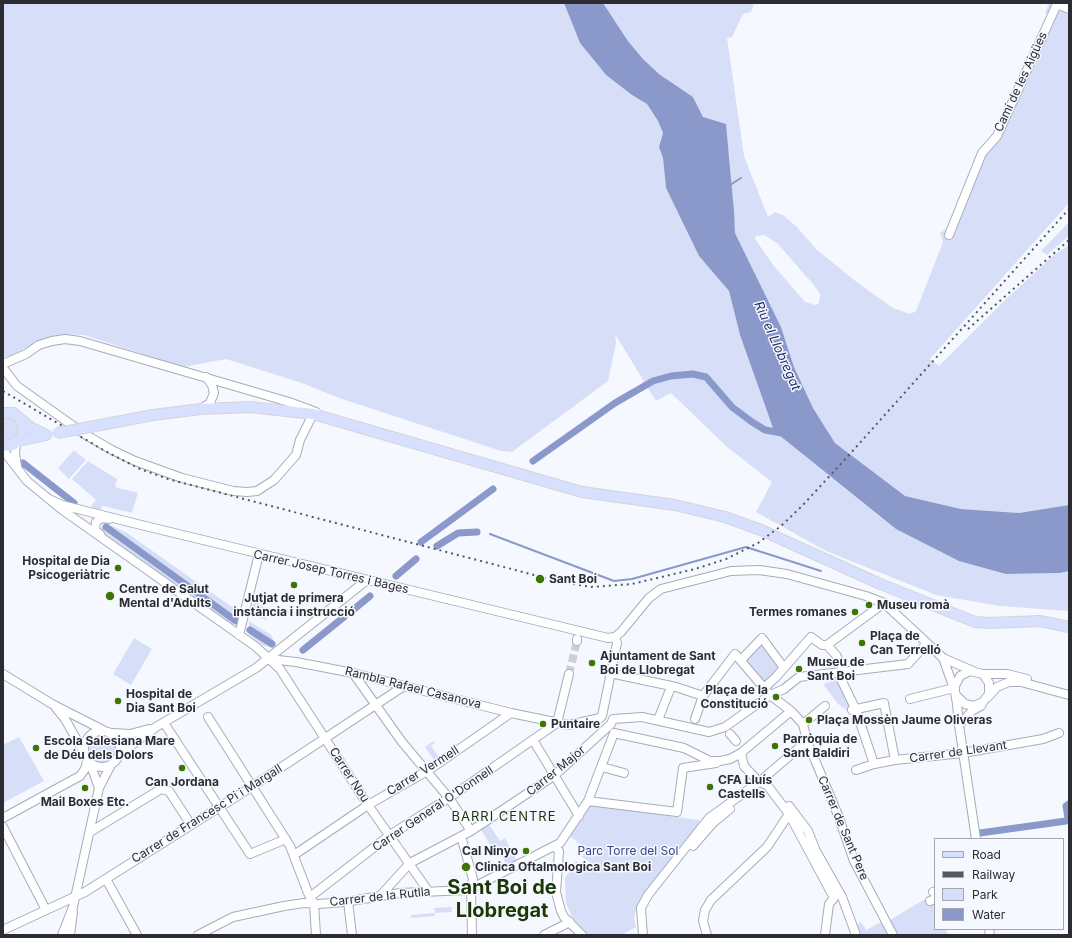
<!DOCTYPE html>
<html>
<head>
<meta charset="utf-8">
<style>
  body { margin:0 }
  #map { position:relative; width:1072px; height:938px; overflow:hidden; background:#f6f8ff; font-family:Inter,sans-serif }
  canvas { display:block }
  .frame { position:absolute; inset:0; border:4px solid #2b2d33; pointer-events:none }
  .legend { position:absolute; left:934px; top:838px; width:130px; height:92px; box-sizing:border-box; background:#f6f8ff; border:1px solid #a5a7ad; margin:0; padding:5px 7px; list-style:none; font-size:12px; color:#2b2d33 }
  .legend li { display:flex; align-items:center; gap:8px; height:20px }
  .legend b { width:20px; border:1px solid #a5a7ad }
</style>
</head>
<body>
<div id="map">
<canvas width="1072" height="938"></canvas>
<div class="frame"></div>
<ul class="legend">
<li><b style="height:5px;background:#d7e0ff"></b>Road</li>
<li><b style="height:5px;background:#56585e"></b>Railway</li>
<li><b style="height:11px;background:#d7dff8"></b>Park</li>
<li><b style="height:11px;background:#8a99ca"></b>Water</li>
</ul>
</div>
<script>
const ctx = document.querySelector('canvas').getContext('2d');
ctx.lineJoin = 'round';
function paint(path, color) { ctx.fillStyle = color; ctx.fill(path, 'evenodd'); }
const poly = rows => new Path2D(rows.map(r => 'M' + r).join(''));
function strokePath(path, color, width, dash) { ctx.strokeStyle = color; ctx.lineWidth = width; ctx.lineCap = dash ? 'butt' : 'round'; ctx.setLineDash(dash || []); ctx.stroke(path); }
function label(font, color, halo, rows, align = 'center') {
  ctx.font = font + ' Inter,sans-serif'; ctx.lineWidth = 3; ctx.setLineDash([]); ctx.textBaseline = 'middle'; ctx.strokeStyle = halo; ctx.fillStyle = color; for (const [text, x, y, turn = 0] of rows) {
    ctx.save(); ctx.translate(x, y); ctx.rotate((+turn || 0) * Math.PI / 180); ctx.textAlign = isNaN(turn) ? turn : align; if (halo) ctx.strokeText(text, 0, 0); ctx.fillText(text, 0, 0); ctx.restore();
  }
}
paint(poly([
  [3,3,564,3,580,43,606,75,632,95,647,104,658,121,663,133,659,147,663,158,666,188,699,256,729,291,740,335,774,431,896,529,1006,574,1060,573,1069,571,1069,611,1000,606,936,595,826,551,756,512,772,482,727,447,671,393,656,401,615,334,616,343,608,381,512,452,501,451,339,398,302,383,226,359,183,367,84,335,61,334,27,347,11,356,3,357],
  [603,3,754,3,751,12,743,14,732,37,727,38,744,156,768,217,775,212,783,215,797,227,817,250,858,283,893,308,910,314,916,311,943,242,940,233,948,228,980,151,998,126,1051,15,1045,13,1049,3,1069,3,1069,203,930,359,939,366,1002,303,1054,255,1069,245,1069,505,1019,513,961,509,904,496,835,443,813,408,794,367,781,327,735,233,729,151,703,117,693,97,659,74,643,59,628,41],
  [764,235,777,243,813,284,820,294,819,303,816,305,805,302,774,266,755,239,756,236],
  [1069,222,1069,236,1047,255,1041,251],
  [3,418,11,418,17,422,20,430,14,440,3,441],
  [74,450,86,460,69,479,58,468],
  [88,461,117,479,115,487,138,493,132,513,103,506,99,511,91,506,96,500,72,479],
  [106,523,127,533,239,612,236,623,232,625,110,539,101,531],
  [254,601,269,610,266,620,250,614],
  [249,621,271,635,275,643,271,647,264,646,249,635],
  [134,638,152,649,131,685,113,674],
  [762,641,782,668,766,685,745,660],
  [838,679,852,708,850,712,838,704,823,684],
  '85 748a16 16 0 1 1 32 0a16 16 0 1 1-32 0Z',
  [19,737,44,781,3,803,3,745],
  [433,741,435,743,431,746,441,760,436,763,425,747],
  [589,805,699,820,701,825,639,901,634,918,636,927,621,935,588,935,572,917,566,903,565,878,576,861,586,868,590,862,582,857,587,849,569,836],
  [488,823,500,841,505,838,517,861,507,866,499,851,495,853,480,828],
  [930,896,930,905,935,906,935,929,946,929,948,935,897,935,890,920],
  [451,907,452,912,435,913,435,916,411,918,411,915,435,913,434,908],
  [883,921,890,935,859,935,854,926,861,922,866,930]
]), '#d7dff8');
paint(poly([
  [564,3,603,3,628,41,643,59,659,74,693,97,703,117,726,124,734,211,735,233,781,327,794,367,813,408,835,443,905,496,961,509,1019,513,1069,505,1069,571,1060,573,1006,574,959,561,896,529,774,431,740,335,729,291,699,256,666,188,663,158,659,147,663,133,658,121,647,104,632,95,606,75,580,43]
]), '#8a99ca');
strokePath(poly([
  [730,185,741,178],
  [490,534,614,581,632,579,746,547,821,571]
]), '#8a99ca', 2);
strokePath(poly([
  [533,461,615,403,653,381,671,376,693,374,706,377,732,407,752,422,765,430,782,433],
  [23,463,74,503],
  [106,527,236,621],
  [421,542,493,489],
  [437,546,458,533,477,532],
  [396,576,416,559],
  [353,610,370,596],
  [250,630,272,644],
  [303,650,344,617],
  [980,833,1066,821,1068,818,1066,806,1069,804]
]), '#8a99ca', 7);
strokePath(poly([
  [569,674,577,641]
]), '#cdcfd6', 8, [8, 4]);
const minor = poly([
  [949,235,982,153,997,136,1057,4,1069,9],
  [3,364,26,354,39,345,52,341,65,339,80,341,289,402,316,412],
  [3,368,17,386,86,435,112,450,135,461,182,478,233,491,247,492,257,491,274,480,296,455,300,440,313,414],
  [201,409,210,403,214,393,212,385,206,377],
  [16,443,15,454,17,466],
  [3,450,27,481,61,509,255,646,280,669,368,805,429,892],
  [49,499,62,505,137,524,608,638,615,637,621,632,649,598,661,589,731,571,759,570,787,574,866,596,884,603,943,658,973,671],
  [100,534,95,530,96,522,102,518,109,519],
  [239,635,259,554],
  [577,641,577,639],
  [827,645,836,655,844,672],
  [943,658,952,683,954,688,955,692,956,695,965,704,974,706,983,702,989,694,989,683,983,674,970,671,960,676,955,686,955,692,957,704,959,725,976,839],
  [269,659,296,662,353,673,511,713,569,725,600,718,602,716,617,643,615,637],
  [741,660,762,638,784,668],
  [353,673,402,742,449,798,471,831],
  [610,673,676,687,703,696],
  [838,673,856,710,874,764],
  [3,674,52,704,105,731],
  [983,674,1007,674,1027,679],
  [764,688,776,677,811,637,822,645,827,645,884,603],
  [988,697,997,687,1009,682,1021,682,1069,695],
  [910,699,954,688],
  [56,708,65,719,83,751],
  [852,710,884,703,895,760],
  [208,717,290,846,308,893,314,903,316,935],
  [695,719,703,696,735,654,770,695,791,711,803,724,807,741,838,815,854,861,893,935],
  [658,720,671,687],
  [164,723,250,854,286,839],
  [557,723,569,674],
  [803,724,825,706],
  [959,725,973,710,981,706],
  '84 749a18 18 0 1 1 36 0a18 18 0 1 1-36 0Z',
  [112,733,130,734,149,729],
  [614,733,684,748,710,761,720,761,730,759,741,753,791,711],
  [730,734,736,741],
  [533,740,579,816],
  [741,753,744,766,759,782,767,785,789,814,834,898,829,904,825,935],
  [120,754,156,727,256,668,367,580],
  [90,763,99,788],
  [602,767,624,773],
  [856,770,874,764,895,760,963,753,1043,739,1059,733],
  [588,801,677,812,683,768,716,763],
  [789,806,808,831,816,851,842,897,856,935],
  [3,818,80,776,85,769,87,761],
  [3,827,46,910],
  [90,832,161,789,169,791,191,825],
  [461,836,473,879,471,888,472,935],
  [554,846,559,851,556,892,561,911,564,917,582,935],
  [693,846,713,823,730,809],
  [294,855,368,805,429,770,511,713],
  [106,879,137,935],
  [933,892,935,893],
  [380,896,410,863,471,831,555,775,611,724,613,719,642,717,709,732,725,727,770,695,784,689,799,677,908,664,927,643],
  [310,897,390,835,449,798,557,723],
  [348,901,352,935],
  [930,901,935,899],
  [989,929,990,935],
  [3,930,85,892,253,786,404,686],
  [62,935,73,907,99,788,111,765],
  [70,935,73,912],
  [198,935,233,917,284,906,304,903,319,904,344,902,400,893,467,890,474,887,560,843,588,801,614,733],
  [544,935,570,922],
  [643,935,641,908,648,895,709,818,759,782,807,741],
  [707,935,703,921,705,910,711,900,767,847,789,814]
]);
const major = poly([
  [3,413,13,413,30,427,46,435],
  [90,427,153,415,201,409,250,407,313,414,582,492,675,505,725,517,761,530,878,583,975,622,990,623,1040,621,1069,627],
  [19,441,46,435],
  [3,446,13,445,21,438,24,429,22,422]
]);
strokePath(minor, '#a6acbb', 10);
strokePath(major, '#d5d5d6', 12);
strokePath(minor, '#fff', 8);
strokePath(major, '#d7e0ff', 10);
strokePath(poly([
  [968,329,1069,240],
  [3,391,105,451,140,469,168,479,561,582,591,587,632,584,695,569,726,559,758,543,781,526,802,506,849,455,1069,209]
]), '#56585e', 2, [2, 4]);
const majorBridge = poly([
  [57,433,90,427]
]);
strokePath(majorBridge, '#d5d5d6', 12, []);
strokePath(majorBridge, '#d7e0ff', 10);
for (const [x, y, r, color] of [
  [118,568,4,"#3d7505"],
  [540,579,5,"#3d7505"],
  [294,585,4,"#3d7505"],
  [110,596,5,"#3d7505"],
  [869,605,4,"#3d7505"],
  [855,612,4,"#3d7505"],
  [862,643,4,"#3d7505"],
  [592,663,4,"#3d7505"],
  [799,669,4,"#3d7505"],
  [776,697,4,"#3d7505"],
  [118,701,4,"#3d7505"],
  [809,720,4,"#3d7505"],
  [543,724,4,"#3d7505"],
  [775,746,4,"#3d7505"],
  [36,748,4,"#3d7505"],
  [182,768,4,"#3d7505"],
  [710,787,4,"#3d7505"],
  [85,788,4,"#3d7505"],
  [526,851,4,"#3d7505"],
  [466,867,5,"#3d7505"]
]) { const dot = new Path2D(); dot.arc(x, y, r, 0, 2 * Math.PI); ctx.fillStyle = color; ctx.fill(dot); strokePath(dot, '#f6f8ff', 1.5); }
label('12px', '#2b2d33', '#f6f8ff', [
  ["Camí de les Aigües",1021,82,-65],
  ["Carrer Josep Torres i Bages",331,572,13],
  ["Rambla Rafael Casanova",413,688,14],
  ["Carrer de Llevant",958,752,-8],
  ["Carrer Vermell",423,771,-32],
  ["Carrer Major",556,771,-39],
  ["Carrer Nou",349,775,57],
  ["Carrer General O'Donnell",433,809,-34],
  ["Carrer de Francesc Pi i Margall",207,814,-32],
  ["Carrer de Sant Pere",843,828,67],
  ["Carrer de la Rutlla",380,897,-6]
]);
label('bold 12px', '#2b2d33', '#f6f8ff', [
  ["Hospital de Dia",110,561,"right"],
  ["Psicogeriàtric",110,575,"right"],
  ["Sant Boi",549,579],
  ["Centre de Salut",119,589],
  ["Mental d'Adults",119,603],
  ["Jutjat de primera",294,598,"center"],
  ["instància i instrucció",294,612,"center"],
  ["Museu romà",877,605],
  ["Termes romanes",847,612,"right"],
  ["Plaça de",870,636],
  ["Can Terrelló",870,650],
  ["Ajuntament de Sant",600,656],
  ["Boi de Llobregat",600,670],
  ["Museu de",807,662],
  ["Sant Boi",807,676],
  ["Plaça de la",768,690,"right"],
  ["Constitució",768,704,"right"],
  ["Hospital de",126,694],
  ["Dia Sant Boi",126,708],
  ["Plaça Mossèn Jaume Oliveras",817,720],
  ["Puntaire",551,724],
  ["Parròquia de",783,739],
  ["Sant Baldiri",783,753],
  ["Escola Salesiana Mare",44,741],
  ["de Déu dels Dolors",44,755],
  ["CFA Lluís",718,780],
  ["Castells",718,794],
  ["Can Jordana",182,782,"center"],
  ["Mail Boxes Etc.",85,802,"center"],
  ["Cal Ninyo",518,851,"right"],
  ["Clinica Oftalmologica Sant Boi",475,867]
], 'left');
label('12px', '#374583', '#f6f8ff', [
  ["Parc Torre del Sol",628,851]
]);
label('italic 13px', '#222d69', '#f6f8ff', [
  ["Riu el Llobregat",777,346,66]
]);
ctx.letterSpacing = '1px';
label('13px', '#1c3706', '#f6f8ff', [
  ["BARRI CENTRE",504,817]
]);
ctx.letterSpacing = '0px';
label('bold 20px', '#1c3706', '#f6f8ff', [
  ["Sant Boi de",502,888],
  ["Llobregat",502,911]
]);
</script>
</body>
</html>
